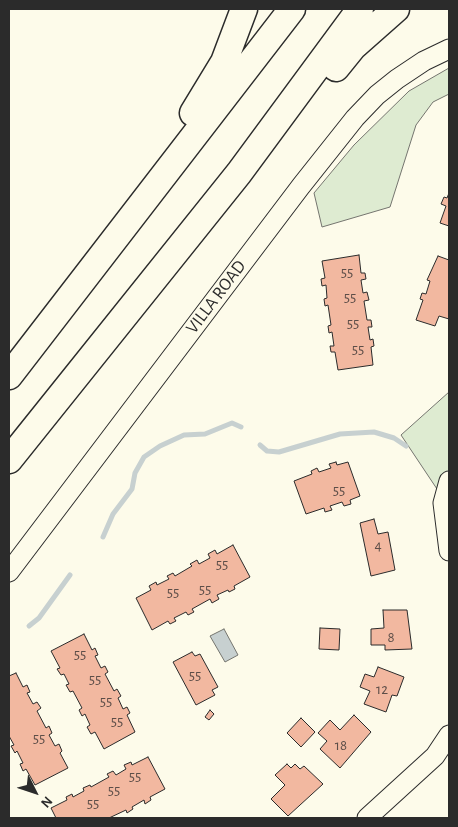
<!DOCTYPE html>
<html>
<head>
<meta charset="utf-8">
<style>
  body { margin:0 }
  #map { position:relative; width:458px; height:827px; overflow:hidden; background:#fdfbea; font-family:"Alegreya Sans",sans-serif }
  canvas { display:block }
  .frame { position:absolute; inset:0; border:10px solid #2b2b2b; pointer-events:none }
  .north { position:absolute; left:10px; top:767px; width:50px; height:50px; -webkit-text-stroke:4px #fdfbea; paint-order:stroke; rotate:131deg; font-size:14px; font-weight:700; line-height:20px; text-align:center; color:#2b2b2b }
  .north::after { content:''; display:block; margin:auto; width:18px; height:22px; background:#2b2b2b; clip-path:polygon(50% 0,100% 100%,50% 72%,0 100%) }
</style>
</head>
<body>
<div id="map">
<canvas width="458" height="827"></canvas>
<div class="frame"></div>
<div class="north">N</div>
</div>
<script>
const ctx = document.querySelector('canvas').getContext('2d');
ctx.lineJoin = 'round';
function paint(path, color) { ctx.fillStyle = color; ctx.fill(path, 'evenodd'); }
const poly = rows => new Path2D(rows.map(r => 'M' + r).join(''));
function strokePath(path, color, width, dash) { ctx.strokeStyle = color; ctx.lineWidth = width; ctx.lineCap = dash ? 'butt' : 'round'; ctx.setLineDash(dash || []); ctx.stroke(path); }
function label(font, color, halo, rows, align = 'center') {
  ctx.font = font + ' "Alegreya Sans",sans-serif'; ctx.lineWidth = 4; ctx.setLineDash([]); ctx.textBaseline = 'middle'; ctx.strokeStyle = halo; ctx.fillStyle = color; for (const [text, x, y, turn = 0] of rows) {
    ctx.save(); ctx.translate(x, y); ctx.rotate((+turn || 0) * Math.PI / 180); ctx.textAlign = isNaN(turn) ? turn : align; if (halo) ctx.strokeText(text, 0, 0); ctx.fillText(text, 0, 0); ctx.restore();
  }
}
const green = poly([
  [449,68,449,94,433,102,416,125,390,207,322,227,314,193,354,145,409,91,449,68],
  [449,392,449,507,401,435,449,392]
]);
paint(green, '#deebd1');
strokePath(green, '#74746e', 1);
const water = poly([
  [224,629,238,655,225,662,210,636,224,629]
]);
paint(water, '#c7d0d0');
strokePath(water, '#74746e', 1);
strokePath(poly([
  [260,445,267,451,279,452,340,434,374,432,394,438,406,446],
  [103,537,113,514,132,489,135,473,144,457,160,446,184,435,205,434,232,423,241,427],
  [29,626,39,618,70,575]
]), '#c7d0d0', 5);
const building = poly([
  [449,193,449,226,440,223,446,206,441,204,444,197,447,198,449,193],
  [359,255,361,273,365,273,366,279,361,280,363,293,367,292,369,300,364,301,367,320,371,320,372,327,368,327,370,340,373,339,374,346,371,347,373,365,338,370,335,352,331,352,330,346,334,346,332,332,329,333,328,326,331,325,328,305,325,306,324,299,327,298,326,285,322,286,321,279,325,278,322,261,359,255],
  [438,256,449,260,449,319,439,316,435,326,416,320,423,300,420,299,422,293,426,294,430,281,427,280,438,256],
  [336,462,337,465,348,462,360,496,350,500,351,504,344,506,342,502,330,506,332,510,325,512,324,508,306,514,294,481,312,474,311,471,317,468,319,472,331,468,329,464,336,462],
  [374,519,378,534,388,532,395,570,371,576,360,523,374,519],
  [233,545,250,577,234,586,235,589,229,592,228,590,217,595,219,599,212,603,210,599,192,609,194,612,188,615,186,612,174,618,176,621,170,624,168,621,152,630,136,598,151,590,149,586,156,582,157,585,169,579,167,576,173,573,175,576,192,566,190,564,197,560,199,564,210,558,208,554,215,550,217,554,233,545],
  [383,610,407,610,412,649,385,650,385,645,371,645,371,629,384,628,383,610],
  [320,628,340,629,339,650,319,649,320,628],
  [84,634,92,650,95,648,98,655,95,656,101,668,105,666,108,672,105,674,114,691,117,689,121,696,118,698,123,709,127,707,130,713,127,715,135,732,104,749,95,732,91,734,87,727,90,725,85,714,82,716,79,710,82,708,73,691,70,692,66,685,69,684,64,674,61,675,57,669,60,668,51,651,84,634],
  [192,652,195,656,200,654,218,687,212,690,215,695,196,705,173,662,192,652],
  [378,667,404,677,397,696,392,695,386,712,364,704,370,691,360,687,365,674,374,677,378,667],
  [16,673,23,687,27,685,30,692,27,693,33,704,37,702,41,708,37,711,46,728,49,726,52,733,49,735,55,746,59,744,62,751,60,753,68,768,35,785,26,769,23,771,20,764,23,763,17,751,15,753,11,746,14,745,9,736,9,676,16,673],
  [210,710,214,714,209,720,205,717,210,710],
  [354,715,371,732,340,768,320,749,327,741,318,733,330,720,340,730,354,715],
  [301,718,315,732,301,747,287,733,301,718],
  [148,757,165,789,150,797,151,800,145,804,144,800,132,807,133,809,127,813,126,810,109,818,56,818,51,808,67,800,66,797,72,794,73,797,84,791,83,788,90,785,91,787,109,777,107,774,113,771,116,775,126,769,124,765,131,762,132,765,148,757],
  [287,764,291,768,295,764,300,769,304,766,323,784,288,816,271,799,285,785,275,775,287,764]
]);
paint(building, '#f2b8a0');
strokePath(building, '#2b2b2b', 1);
const minor = poly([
  [449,481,443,503,449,551],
  [9,572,301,186,355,118,377,95,397,79,424,61,449,49],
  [367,818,435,756,449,735]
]);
const highway = poly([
  [336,68,353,47,396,9],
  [193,113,224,62,244,9],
  [9,376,292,9],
  [9,460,239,173,360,9]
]);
strokePath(minor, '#2b2b2b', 21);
strokePath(highway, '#2b2b2b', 29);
strokePath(minor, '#fdfbea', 19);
strokePath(highway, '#fdfbea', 26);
label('15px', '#5d4e48', null, [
  ["55",347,272],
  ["55",350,297],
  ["55",353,323],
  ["55",358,349],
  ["55",339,490],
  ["4",378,545],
  ["55",222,564],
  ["55",205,589],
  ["55",173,592],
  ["8",391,637],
  ["55",80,654],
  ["55",195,675],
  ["55",95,679],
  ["12",382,689],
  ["55",106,701],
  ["55",117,721],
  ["55",39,738],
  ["18",341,745],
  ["55",135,776],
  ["55",114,790],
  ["55",93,803]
]);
label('18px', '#2b2b2b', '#fdfbea', [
  ["VILLA ROAD",216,297,-53]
]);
</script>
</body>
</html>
